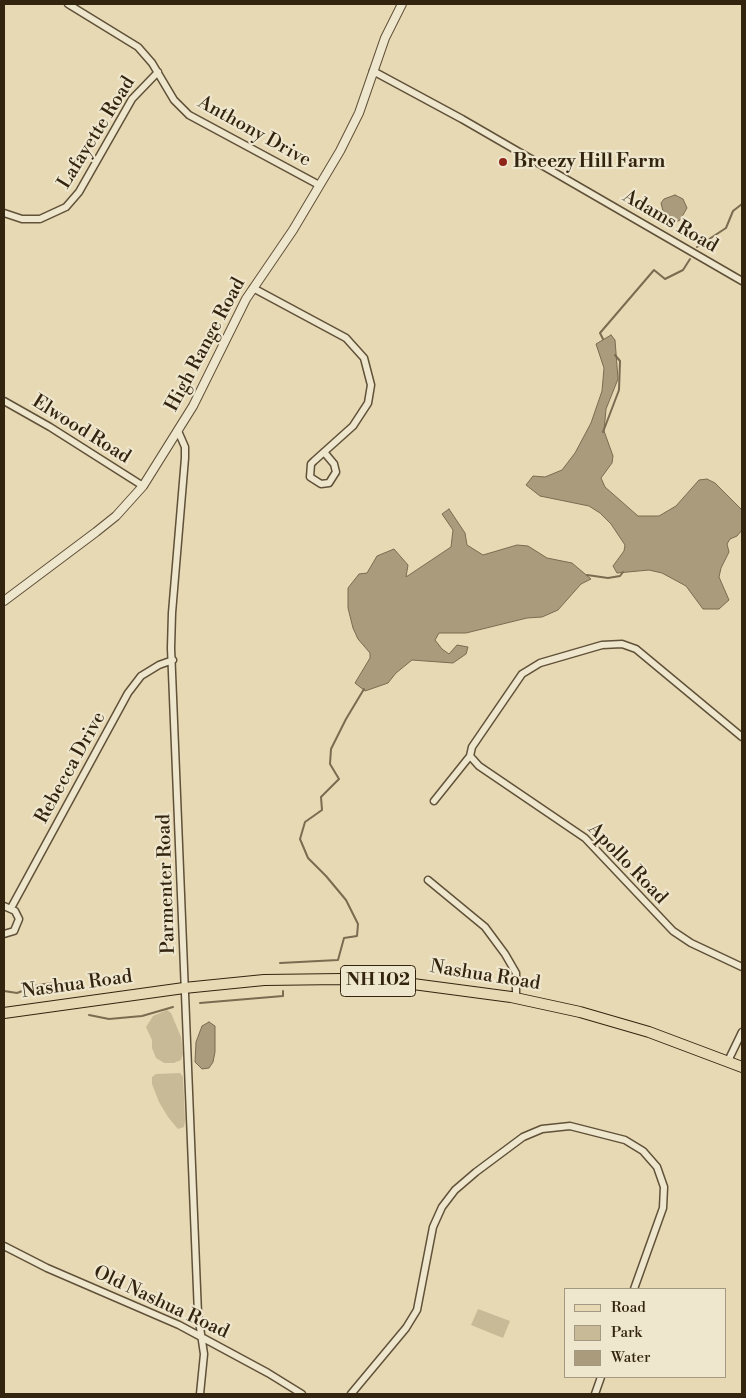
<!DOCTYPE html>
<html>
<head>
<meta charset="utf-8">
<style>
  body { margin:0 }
  #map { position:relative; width:746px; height:1398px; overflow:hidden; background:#e7d9b3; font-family:"Libre Bodoni",serif }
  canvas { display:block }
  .frame { position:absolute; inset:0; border:5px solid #332410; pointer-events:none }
  .legend { position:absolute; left:564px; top:1288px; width:162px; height:90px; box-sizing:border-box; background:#efe6ce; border:1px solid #a49882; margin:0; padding:6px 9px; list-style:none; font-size:15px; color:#332410 }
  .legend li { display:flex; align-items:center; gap:10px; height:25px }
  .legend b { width:25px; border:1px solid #a49882 }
</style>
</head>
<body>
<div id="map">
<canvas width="746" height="1398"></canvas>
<div class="frame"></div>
<ul class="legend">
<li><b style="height:6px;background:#e7d9b3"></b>Road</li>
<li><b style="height:14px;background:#c8ba97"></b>Park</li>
<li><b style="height:14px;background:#aa9b7c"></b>Water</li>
</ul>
</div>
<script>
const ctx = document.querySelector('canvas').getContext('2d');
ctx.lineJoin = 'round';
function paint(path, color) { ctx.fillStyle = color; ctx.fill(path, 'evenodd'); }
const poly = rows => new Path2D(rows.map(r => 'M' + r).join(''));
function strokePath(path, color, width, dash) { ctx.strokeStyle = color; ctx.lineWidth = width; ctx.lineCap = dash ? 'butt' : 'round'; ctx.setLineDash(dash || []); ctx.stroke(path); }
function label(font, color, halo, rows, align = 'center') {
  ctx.font = font + ' "Libre Bodoni",serif'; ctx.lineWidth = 4.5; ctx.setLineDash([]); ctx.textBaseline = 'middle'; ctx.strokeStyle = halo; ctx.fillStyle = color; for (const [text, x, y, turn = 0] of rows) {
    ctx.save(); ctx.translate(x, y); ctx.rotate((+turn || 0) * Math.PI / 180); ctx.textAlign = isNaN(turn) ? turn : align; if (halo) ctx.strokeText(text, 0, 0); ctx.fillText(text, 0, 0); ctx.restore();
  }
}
paint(poly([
  [167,1010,171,1013,181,1037,183,1054,181,1060,174,1063,164,1063,156,1058,152,1048,152,1040,146,1027,153,1016],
  [180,1073,183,1077,185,1121,184,1127,178,1129,168,1117,159,1102,152,1084,152,1077,156,1074],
  [478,1309,510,1321,503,1338,471,1325]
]), '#c8ba97');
const water = poly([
  [675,195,683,199,687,208,680,220,674,223,664,215,661,203,664,199,675,195],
  [611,335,615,340,618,379,606,409,604,431,613,456,612,463,601,478,605,487,638,516,659,516,676,506,699,480,707,479,715,483,742,510,742,530,737,536,730,539,727,544,729,552,721,568,719,577,729,600,719,609,703,609,686,586,662,573,649,570,617,573,613,566,624,551,625,545,611,524,600,513,589,506,540,496,526,485,533,476,545,477,562,470,575,453,591,423,602,391,604,368,596,344,611,335],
  [449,509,465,533,467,545,483,555,517,545,528,546,547,558,572,563,591,579,581,584,558,610,542,617,527,618,466,633,439,633,435,640,442,649,449,654,457,645,468,647,466,654,453,663,412,660,396,673,388,683,365,691,355,683,370,658,370,653,358,639,353,628,348,608,348,588,359,574,367,573,377,556,394,549,408,565,406,577,451,547,453,530,442,514,449,509],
  [209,1022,215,1026,215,1052,213,1062,209,1068,202,1069,195,1062,196,1042,202,1026,209,1022]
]);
paint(water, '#aa9b7c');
strokePath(water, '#7a6b51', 1);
strokePath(poly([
  [697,247,726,228,733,211,742,204],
  [603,339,600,333,654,270,665,279,683,270,690,259],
  [603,432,619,390,620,361,615,355],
  [587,575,608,578,620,576,623,572],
  [280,963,338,960,344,938,357,936,358,924,346,900,326,876,308,858,300,839,305,822,322,810,321,797,339,779,330,764,331,749,346,719,364,689],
  [4,991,17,993,38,985,59,982,77,982,83,988],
  [200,1003,283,996,283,991],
  [89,1015,109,1019,142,1016,173,1007]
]), '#7a6b51', 2);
const minor = poly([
  [68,4,138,47,152,63,174,100,189,115,319,185],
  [373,71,462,119,742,281],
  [4,213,22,219,40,219,66,207,79,192,132,99,158,72],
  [253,288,346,338,364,358,371,385,368,403,353,426,314,461,311,464,310,477,321,484,329,483,336,472,334,464,324,452],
  [4,401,50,427,143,486],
  [178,431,185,447,185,458,172,613,171,648,198,1314,204,1354,200,1394],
  [470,756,479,766,585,838,673,931,691,943,742,967],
  [434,801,470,756,472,747,522,674,540,663,602,645,622,644,636,649,742,737],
  [428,880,485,927,505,954,516,973,516,997],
  [4,906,15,911,19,919,14,931,4,934],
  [11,908,128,693,141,676,159,665,173,660],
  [728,1061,742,1032],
  [4,1246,47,1268,179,1325,268,1373,302,1394],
  [351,1394,406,1328,417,1310,433,1227,442,1207,455,1190,476,1172,523,1137,542,1129,570,1126,625,1140,643,1151,657,1167,664,1187,663,1208,634,1289],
  [595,1394,601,1377]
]);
const tertiary = poly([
  [4,601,96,532,116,516,143,486,193,406,246,299,293,230,340,151,359,113,385,38,402,4]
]);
const primary = poly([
  [4,1013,184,988,264,980,341,979,398,982,511,997,580,1012,649,1032,742,1067]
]);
strokePath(minor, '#605139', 9);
strokePath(tertiary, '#605139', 10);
strokePath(primary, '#332410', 12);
strokePath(minor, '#efe6ce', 6);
strokePath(tertiary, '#efe6ce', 8);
strokePath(primary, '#e7d9b3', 10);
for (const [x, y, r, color] of [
  [503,162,5,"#8f2418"]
]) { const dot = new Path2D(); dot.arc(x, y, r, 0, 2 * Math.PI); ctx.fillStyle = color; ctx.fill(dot); strokePath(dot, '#efe6ce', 2); }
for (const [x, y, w] of [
  [378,981,75]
]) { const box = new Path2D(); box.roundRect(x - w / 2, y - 15.5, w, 31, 4); ctx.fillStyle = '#efe6ce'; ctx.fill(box); strokePath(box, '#332410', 1); }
label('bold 18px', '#332410', null, [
  ["NH 102",378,981]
]);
label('19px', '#332410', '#efe6ce', [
  ["Anthony Drive",254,132,29],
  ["Lafayette Road",97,133,-58],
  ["Adams Road",670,222,30],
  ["High Range Road",206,345,-62],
  ["Elwood Road",81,430,32],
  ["Rebecca Drive",71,768,-61],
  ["Apollo Road",627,864,46],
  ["Parmenter Road",167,884,-92],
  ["Nashua Road",485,976,9],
  ["Nashua Road",77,985,-8],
  ["Old Nashua Road",161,1303,25]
]);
label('bold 19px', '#332410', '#efe6ce', [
  ["Breezy Hill Farm",513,162]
], 'left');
</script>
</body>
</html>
